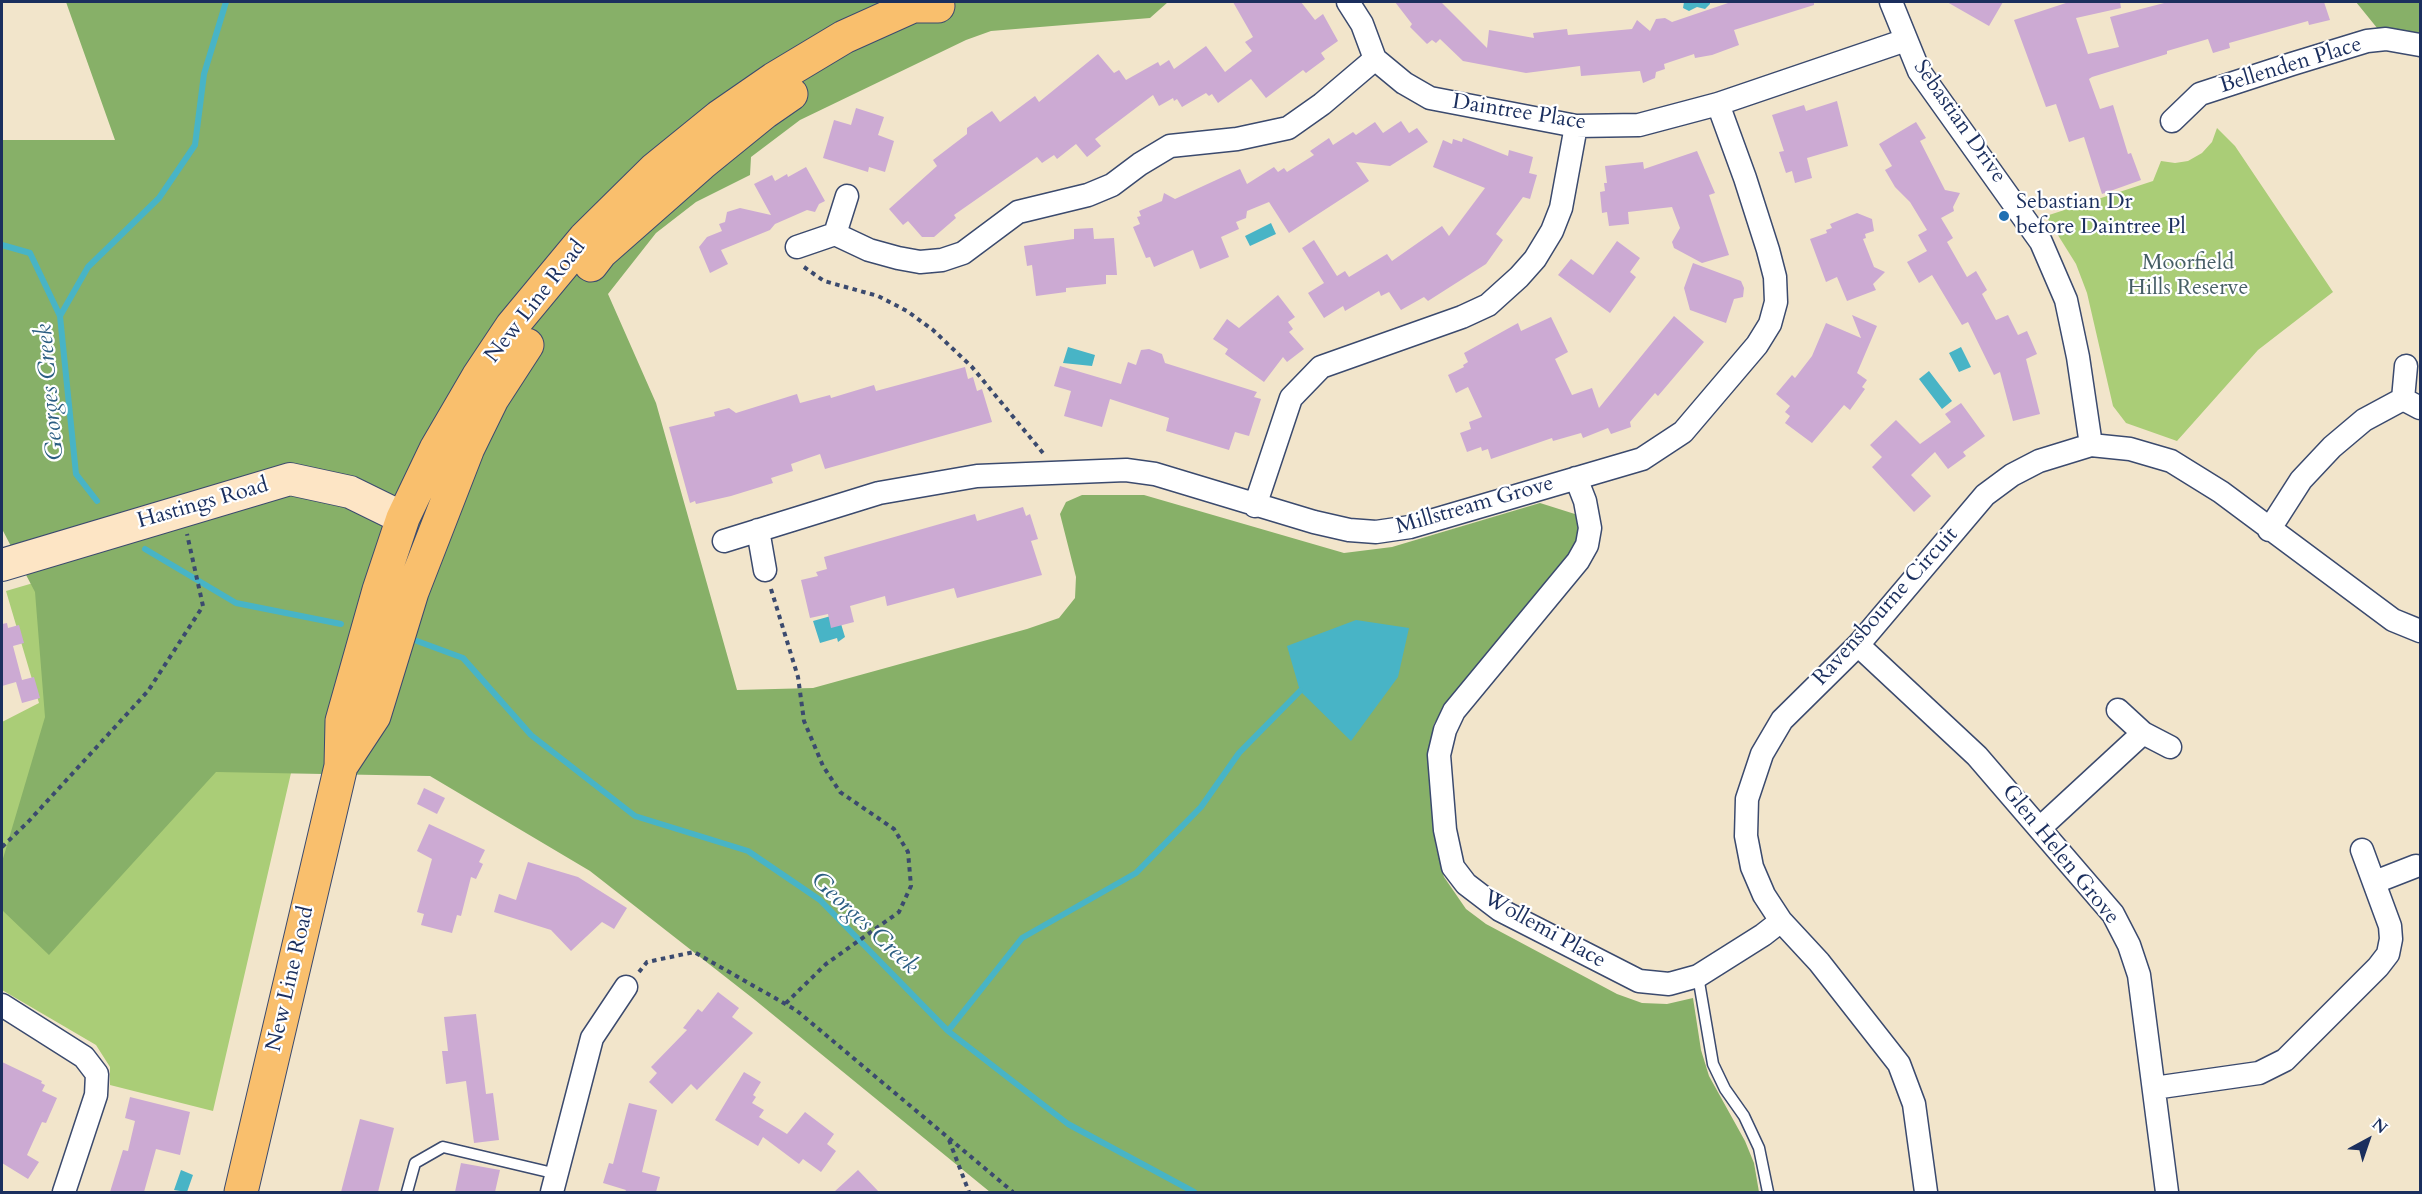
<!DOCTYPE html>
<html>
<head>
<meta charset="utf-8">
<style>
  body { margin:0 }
  #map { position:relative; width:2422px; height:1194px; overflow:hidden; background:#f2e5cb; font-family:Cardo,serif }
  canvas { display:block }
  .frame { position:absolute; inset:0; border:3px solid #1b2f5e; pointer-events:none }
  .north { position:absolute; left:2338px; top:1110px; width:60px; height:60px; -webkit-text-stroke:4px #fff; paint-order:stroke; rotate:40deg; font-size:16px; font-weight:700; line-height:24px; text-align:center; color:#1b2f5e }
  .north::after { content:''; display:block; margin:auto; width:21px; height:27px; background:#1b2f5e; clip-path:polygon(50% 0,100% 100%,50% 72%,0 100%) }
</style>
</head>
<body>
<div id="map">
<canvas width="2422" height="1194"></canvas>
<div class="frame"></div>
<div class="north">N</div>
</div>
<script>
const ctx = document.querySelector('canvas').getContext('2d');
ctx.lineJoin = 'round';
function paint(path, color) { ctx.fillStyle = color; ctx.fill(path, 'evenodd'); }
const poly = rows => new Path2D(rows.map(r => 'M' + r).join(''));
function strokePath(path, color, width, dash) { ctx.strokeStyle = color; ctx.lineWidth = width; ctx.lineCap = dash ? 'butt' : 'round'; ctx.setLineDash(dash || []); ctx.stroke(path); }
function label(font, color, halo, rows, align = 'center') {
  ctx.font = font + ' Cardo,serif'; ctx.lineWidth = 4.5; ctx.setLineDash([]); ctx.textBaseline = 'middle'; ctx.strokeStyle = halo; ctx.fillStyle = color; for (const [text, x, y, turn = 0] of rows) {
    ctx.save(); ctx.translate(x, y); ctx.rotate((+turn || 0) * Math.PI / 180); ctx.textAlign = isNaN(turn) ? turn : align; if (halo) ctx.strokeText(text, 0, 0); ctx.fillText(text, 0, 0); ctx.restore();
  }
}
paint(poly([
  [2217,128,2235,146,2333,292,2258,350,2177,441,2126,423,2113,406,2087,293,2076,264,2046,216,2153,181,2161,161,2175,163,2188,161,2202,153,2212,142],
  [149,549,324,630,213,1111,110,1085,110,1067,96,1045,2,990,2,722,39,703,6,591]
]), '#aacd77');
paint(poly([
  [66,2,1168,2,1150,18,991,31,966,40,800,120,751,157,750,175,696,202,656,233,608,294,656,403,737,690,813,688,1027,629,1059,618,1075,598,1076,577,1060,514,1066,502,1082,495,1144,495,1344,553,1392,547,1540,503,1578,515,1580,534,1569,557,1451,696,1434,724,1428,754,1436,847,1444,877,1466,909,1486,924,1617,994,1642,1003,1667,1004,1693,998,1701,1050,1709,1076,1745,1141,1754,1163,1759,1192,990,1192,755,1000,590,871,430,776,216,772,49,955,2,910,2,862,45,717,35,592,2,529,2,140,115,140],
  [2356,2,2420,2,2420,45,2386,39]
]), '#87b068');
paint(poly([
  [1684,2,1710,2,1710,4,1705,9,1697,7,1689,11,1683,8],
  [1271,223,1276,234,1250,246,1245,236],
  [1068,347,1095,355,1092,366,1063,363],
  [1961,347,1971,367,1959,372,1949,353],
  [1929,371,1952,401,1942,409,1919,379],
  [838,614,845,637,838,642,837,638,820,643,813,621],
  [1356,620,1409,628,1398,677,1351,741,1300,691,1287,646],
  [181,1170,193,1175,187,1192,174,1190]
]), '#48b4c6');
strokePath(poly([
  [2,245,30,253,60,316],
  [97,501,76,474,60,316,88,267,159,198,195,145,204,74,226,2],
  [145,549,236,603,341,624],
  [417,641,463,658,531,735,635,816,748,851,820,900,948,1031,1068,1124,1194,1192],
  [948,1031,1022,938,1136,873,1201,807,1239,753,1300,691]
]), '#48b4c6', 6);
paint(poly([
  [1233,2,1301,2,1315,20,1323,14,1338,41,1321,53,1325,59,1306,73,1303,70,1266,98,1251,79,1218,103,1212,94,1209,96,1206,93,1182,107,1177,99,1174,101,1173,98,1159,106,1153,95,1095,139,1101,146,1087,157,1076,144,1057,159,1054,155,1042,163,1037,157,954,215,956,218,934,237,922,237,908,221,903,225,889,209,937,166,933,160,967,134,967,128,992,111,1000,122,1035,96,1039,102,1098,54,1114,73,1119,70,1126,80,1158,62,1160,66,1169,60,1174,69,1206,46,1225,72,1252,51,1245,42,1253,37],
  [1395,2,1441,2,1487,48,1489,30,1534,38,1533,33,1567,29,1568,35,1632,29,1637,20,1650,31,1656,19,1665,18,1672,22,1731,2,1814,2,1814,5,1734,30,1739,45,1712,55,1695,58,1694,54,1664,64,1665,69,1656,72,1655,78,1643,83,1640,71,1581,76,1580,66,1526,73,1463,61,1440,39,1436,43,1432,40,1427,44,1410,27,1412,24],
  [1947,2,2003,2,1989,26],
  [2069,2,2120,2,2121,8,2076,18,2088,54,2119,47,2110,17,2168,2,2324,2,2330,20,2309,25,2308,21,2229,43,2230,48,2213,53,2208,39,2167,51,2167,54,2092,77,2089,79,2100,109,2113,105,2128,154,2131,153,2141,180,2102,194,2084,137,2069,142,2056,104,2046,107,2014,20],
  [1837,101,1848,146,1807,158,1812,178,1795,183,1792,171,1786,173,1779,152,1784,151,1772,115,1804,105,1806,111],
  [856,108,884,117,878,135,894,141,885,172,869,167,868,172,823,158,834,120,851,125],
  [1401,121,1409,133,1417,128,1428,142,1390,166,1356,162,1369,181,1289,233,1269,202,1247,211,1246,218,1236,222,1239,229,1221,237,1229,257,1200,269,1193,250,1154,267,1150,257,1146,258,1133,227,1140,224,1137,217,1141,216,1139,211,1162,201,1164,193,1175,199,1240,169,1247,184,1274,167,1278,172,1284,168,1287,172,1314,155,1310,151,1329,138,1333,145,1353,132,1356,135,1375,122,1383,133],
  [1916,122,1926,138,1920,141,1945,190,1960,193,1953,207,1954,211,1941,218,1953,238,1947,242,1967,277,1976,271,1987,290,1982,294,1996,320,2008,315,2018,335,2027,331,2037,354,2026,359,2040,414,2013,421,2000,372,1994,375,1968,322,1962,325,1932,275,1919,283,1907,262,1927,251,1918,235,1927,230,1910,202,1895,187,1885,170,1892,166,1879,144],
  [1463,138,1508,156,1509,150,1533,157,1529,173,1537,175,1530,199,1523,197,1496,234,1503,240,1486,264,1428,301,1424,297,1401,310,1389,292,1381,296,1379,291,1345,311,1343,306,1324,318,1308,293,1324,283,1302,248,1314,240,1337,276,1345,271,1349,277,1387,254,1392,261,1442,226,1449,236,1485,188,1433,167,1443,140,1452,144,1453,139,1462,142],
  [1697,151,1715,193,1709,195,1729,255,1702,263,1674,248,1672,242,1680,228,1672,207,1628,212,1629,224,1609,226,1607,212,1602,213,1600,192,1605,191,1604,183,1607,183,1605,166,1643,162,1644,169],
  [806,167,825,201,819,204,815,212,807,210,775,224,770,230,721,250,728,264,710,273,699,247,707,237,722,231,719,224,725,222,727,212,740,208,771,215,754,184,772,175,775,181,787,174,788,177],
  [1857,213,1872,219,1874,231,1865,234,1866,238,1863,239,1874,267,1885,272,1873,284,1876,290,1847,301,1837,277,1826,282,1810,239,1827,233,1826,230,1832,228,1830,224],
  [1093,228,1094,239,1114,238,1117,275,1106,275,1106,284,1066,288,1066,292,1036,296,1032,265,1027,266,1024,246,1074,239,1074,229],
  [1617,241,1640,258,1630,272,1636,277,1610,313,1558,275,1571,259,1593,275],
  [1693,263,1741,281,1744,288,1743,297,1734,299,1726,323,1690,310,1684,288],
  [1278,295,1295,317,1288,322,1293,329,1289,332,1304,349,1287,362,1283,357,1264,382,1225,354,1228,349,1213,339,1227,319,1239,328],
  [1852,315,1877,326,1857,373,1867,380,1862,387,1865,389,1850,410,1844,405,1812,443,1785,423,1790,416,1785,412,1790,406,1776,394,1792,375,1795,378,1812,356,1826,323,1861,338],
  [1674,316,1704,342,1658,396,1655,393,1630,422,1631,427,1611,434,1608,428,1583,438,1581,433,1553,441,1552,438,1491,459,1488,449,1482,451,1481,447,1467,452,1460,433,1471,429,1469,422,1482,417,1468,387,1456,393,1448,375,1464,367,1463,365,1468,362,1464,353,1518,323,1521,331,1551,317,1568,352,1555,359,1572,395,1592,388,1599,408],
  [1149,349,1162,354,1165,363,1257,392,1254,397,1261,399,1249,436,1235,432,1229,450,1166,431,1169,418,1110,399,1102,427,1064,416,1071,391,1054,386,1060,366,1121,384,1128,362,1136,365,1141,350],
  [965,367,968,379,973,377,977,391,982,389,992,422,825,469,820,454,791,464,793,471,771,478,773,483,731,496,696,504,695,501,690,503,669,427,715,416,714,412,729,408,736,413,797,394,800,403,830,395,831,398,874,385,876,391],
  [1961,403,1985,436,1963,452,1966,456,1948,469,1935,452,1911,475,1931,496,1914,512,1872,467,1882,457,1870,445,1896,420,1920,444,1951,422,1945,414],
  [1023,507,1026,516,1030,514,1038,539,1031,541,1042,575,957,598,954,588,887,606,885,596,850,606,854,622,831,628,828,614,810,618,801,580,818,576,816,572,827,569,824,557,975,514,977,521],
  [7,623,8,628,19,625,24,643,13,646,22,680,34,677,40,698,22,703,16,682,2,686,2,624],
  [424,788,445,798,437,814,417,804],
  [429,824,485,850,479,862,483,864,476,879,471,877,461,916,457,915,452,933,421,925,424,914,417,912,432,859,417,851],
  [528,862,578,877,627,908,614,929,602,922,571,951,551,930,494,912,499,894,516,900],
  [718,992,739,1008,732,1017,753,1033,697,1090,691,1084,672,1104,649,1082,657,1073,651,1067,687,1030,683,1028,698,1009,702,1012],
  [476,1014,486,1094,493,1093,499,1140,474,1143,466,1081,446,1084,442,1051,448,1051,444,1017],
  [2,1062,42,1081,41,1083,45,1085,42,1091,57,1098,46,1123,42,1122,27,1155,39,1162,28,1179,2,1163],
  [744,1072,761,1082,753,1095,756,1097,752,1103,764,1110,759,1117,787,1134,805,1112,834,1134,827,1144,836,1151,821,1172,803,1159,799,1164,763,1137,758,1146,715,1120],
  [130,1097,190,1112,180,1155,156,1149,144,1192,110,1192,123,1150,128,1151,135,1121,125,1118],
  [629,1103,657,1110,642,1172,660,1177,656,1192,625,1192,626,1190,603,1183,609,1163,613,1164],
  [360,1119,394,1128,378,1192,341,1192],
  [461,1163,500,1170,495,1192,455,1192],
  [858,1170,879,1192,834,1192]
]), '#ccaad3');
const lane = poly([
  [1698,976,1713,1064,1725,1089,1744,1116,1759,1148,1768,1192],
  [407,1192,415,1163,443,1147,557,1174]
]);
const street = poly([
  [1348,2,1362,24,1375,59,1404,83,1430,98,1576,126,1639,125,1718,104,1906,40],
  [1891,2,1919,71,2041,242,2066,300,2078,357,2091,445],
  [2172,121,2200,94,2292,64,2367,41,2386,39,2420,45],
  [835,234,847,196],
  [797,247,835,234,869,250,898,258,920,262,942,260,963,253,1018,212,1088,195,1112,185,1140,164,1170,146,1237,139,1288,128,1322,104,1375,59],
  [2403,399,2406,366],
  [1576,478,1585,501,1590,528,1587,545,1578,561,1454,711,1445,730,1439,755,1445,830,1453,867,1466,884,1500,910,1639,981,1669,984,1698,976,1763,935,1781,921],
  [1255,506,1291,398,1321,367,1462,317,1488,305,1519,277,1535,259,1552,231,1561,208,1576,126],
  [758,530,765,570],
  [2269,530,2301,480,2332,447,2364,420,2403,399,2420,408],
  [724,541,879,493,977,476,1126,470,1155,474,1314,522,1349,530,1376,532,1410,527,1642,459,1683,432,1757,345,1770,324,1776,302,1775,277,1768,250,1745,178,1718,104],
  [1858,645,1977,756,2113,914,2129,945,2139,975,2167,1192],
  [2118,710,2143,733,2170,747],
  [2040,828,2143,733],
  [2375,882,2416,866],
  [2,1005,84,1057,97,1074,96,1095,64,1192],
  [2154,1088,2259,1073,2285,1060,2378,967,2388,954,2391,939,2390,926,2362,850],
  [552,1192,592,1038,626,987],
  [1926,1192,1914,1104,1899,1064,1819,962,1781,921,1764,895,1752,867,1746,836,1747,799,1762,754,1782,720,1858,645,1985,495,2012,475,2039,461,2091,445,2130,449,2171,461,2221,492,2393,620,2420,631]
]);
const secondary = poly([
  [2,565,290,479,350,492,403,518]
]);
const primary = poly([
  [591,265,601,252,701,164,765,112,791,94],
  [341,766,374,716,412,592,468,448,492,399,527,345],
  [241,1192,341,766,342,721,379,590,403,518,436,449,478,377,512,326,585,238,655,169,719,117,774,79,844,37,913,6,938,6]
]);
strokePath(lane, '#3b4a6e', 13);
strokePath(street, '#3b4a6e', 25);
strokePath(secondary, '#3b4a6e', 34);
strokePath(primary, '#3b4a6e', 35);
strokePath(poly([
  [804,267,824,281,878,296,907,311,933,330,972,367,1043,453],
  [771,589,798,677,804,721,823,766,840,792,894,829,908,852,911,886,899,912,826,964,785,1004],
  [2,847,28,822,148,691,203,606,187,534],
  [639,972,647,962,694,952,796,1010,1013,1192],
  [949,1140,969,1192]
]), '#3b4a6e', 4, [4.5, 4.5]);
strokePath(lane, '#fff', 10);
strokePath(street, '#fff', 22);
strokePath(secondary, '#fde5c5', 32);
strokePath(primary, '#f9bf6d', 33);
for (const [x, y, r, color] of [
  [2004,216,6,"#1f6fb2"]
]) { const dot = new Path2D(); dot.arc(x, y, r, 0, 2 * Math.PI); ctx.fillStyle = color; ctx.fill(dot); strokePath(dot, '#fff', 2); }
label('22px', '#1b2f5e', '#fff', [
  ["Bellenden Place",2291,66,-17],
  ["Daintree Place",1519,113,9],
  ["Sebastian Drive",1959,122,55],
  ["New Line Road",536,302,-52],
  ["Hastings Road",203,504,-16],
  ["Millstream Grove",1475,506,-16],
  ["Ravensbourne Circuit",1886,607,-48],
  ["Glen Helen Grove",2060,855,51],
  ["Wollemi Place",1544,930,29],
  ["New Line Road",291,979,-77]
]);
label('22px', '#1b2f5e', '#fff', [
  ["Sebastian Dr",2016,203],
  ["before Daintree Pl",2016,228]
], 'left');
label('22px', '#465e66', '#fff', [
  ["Moorfield",2188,264],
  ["Hills Reserve",2188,289]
]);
label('italic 24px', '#2b5e82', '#fff', [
  ["Georges Creek",51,392,-95],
  ["Georges Creek",864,924,43]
]);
</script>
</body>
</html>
